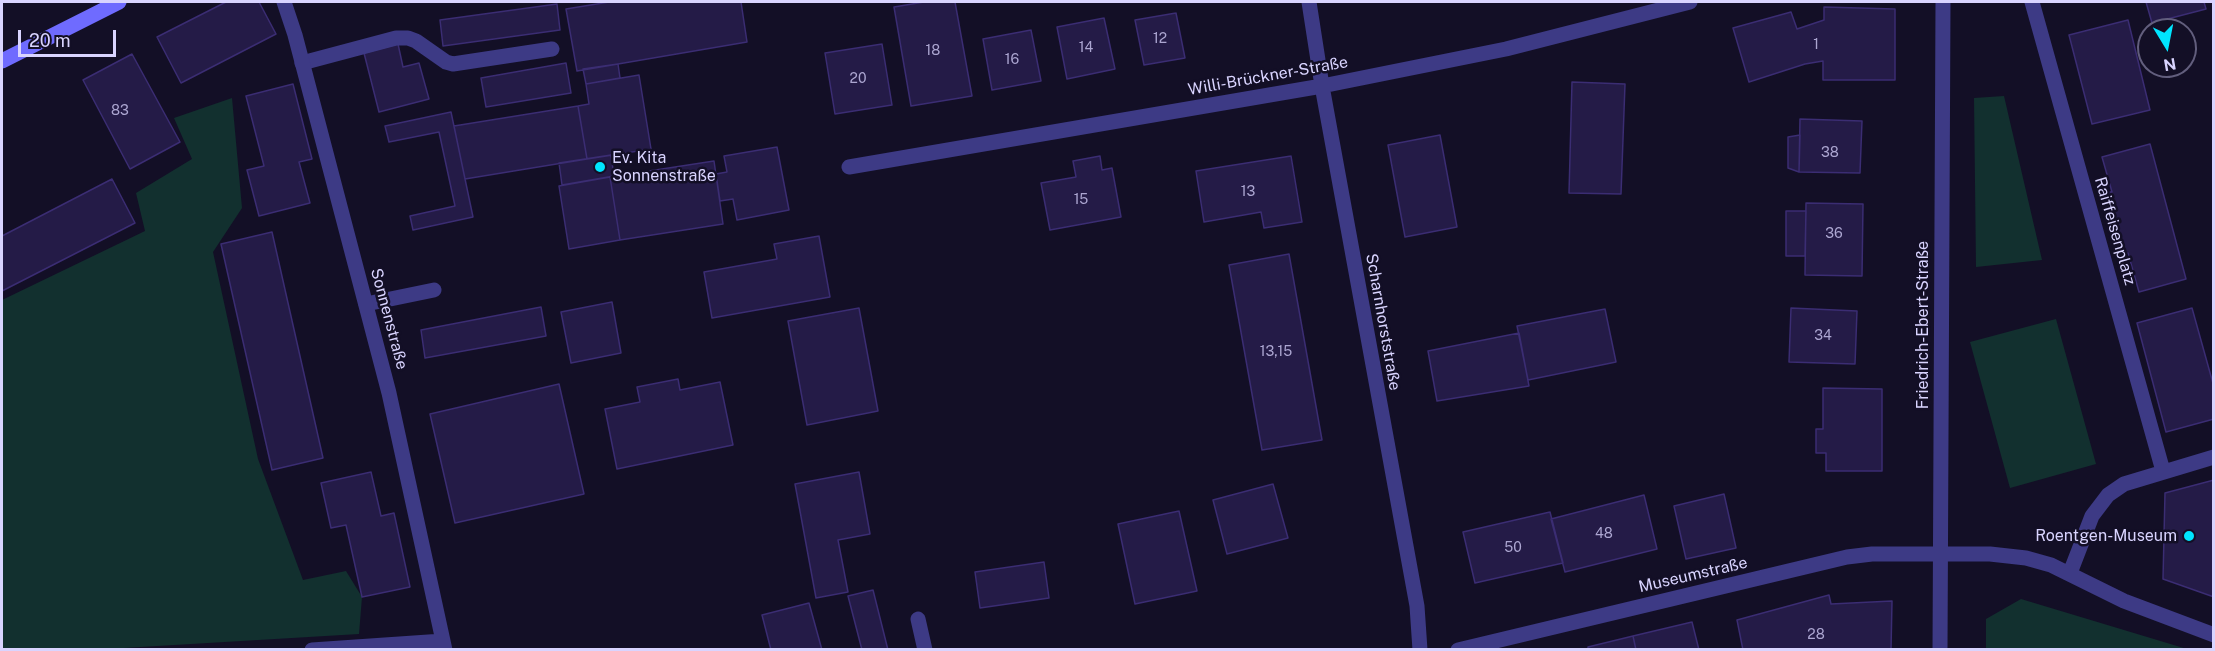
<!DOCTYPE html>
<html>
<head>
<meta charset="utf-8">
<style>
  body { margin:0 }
  #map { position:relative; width:2215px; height:651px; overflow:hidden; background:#130f26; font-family:"Public Sans",sans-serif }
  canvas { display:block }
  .frame { position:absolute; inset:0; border:3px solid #d9d4ff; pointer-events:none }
  .north { position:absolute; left:2137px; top:18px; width:60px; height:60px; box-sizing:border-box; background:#130f26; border:2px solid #625e7d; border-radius:50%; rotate:170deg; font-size:16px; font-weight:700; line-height:24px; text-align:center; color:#d9d4ff }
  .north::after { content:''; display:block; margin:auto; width:21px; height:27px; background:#00e5ff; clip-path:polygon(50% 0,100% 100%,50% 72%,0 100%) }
  .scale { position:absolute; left:18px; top:30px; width:98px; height:27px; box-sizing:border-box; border:3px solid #d9d4ff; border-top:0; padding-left:8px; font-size:18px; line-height:21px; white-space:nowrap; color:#d9d4ff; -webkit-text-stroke:4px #130f26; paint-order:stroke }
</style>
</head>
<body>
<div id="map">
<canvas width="2215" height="651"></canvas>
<div class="frame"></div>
<div class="north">N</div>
<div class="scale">20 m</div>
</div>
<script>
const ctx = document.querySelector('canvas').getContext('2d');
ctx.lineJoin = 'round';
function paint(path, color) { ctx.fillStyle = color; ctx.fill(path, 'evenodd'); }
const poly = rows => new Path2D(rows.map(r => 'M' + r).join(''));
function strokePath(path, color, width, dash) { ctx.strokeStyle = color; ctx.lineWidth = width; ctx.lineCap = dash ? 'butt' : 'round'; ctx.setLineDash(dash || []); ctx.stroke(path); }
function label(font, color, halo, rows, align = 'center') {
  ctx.font = font + ' "Public Sans",sans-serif'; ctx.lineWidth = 5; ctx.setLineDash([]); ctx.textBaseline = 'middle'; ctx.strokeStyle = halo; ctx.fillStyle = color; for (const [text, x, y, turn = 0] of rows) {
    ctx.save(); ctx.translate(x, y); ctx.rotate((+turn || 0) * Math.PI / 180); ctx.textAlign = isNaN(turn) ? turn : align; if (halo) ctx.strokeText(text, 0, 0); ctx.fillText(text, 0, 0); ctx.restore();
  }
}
paint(poly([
  [2004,96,2042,260,1976,267,1974,98],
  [232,98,242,208,213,252,258,459,303,580,346,571,362,597,359,634,107,649,2,649,2,300,145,231,136,193,192,159,174,118],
  [2056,319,2096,464,2010,488,1970,342],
  [2021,599,2187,649,1986,649,1986,619]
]), '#12302f');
const building = poly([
  [226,2,259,2,276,34,181,83,157,37,226,2],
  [609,2,741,2,747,42,577,71,566,9,609,2],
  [924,2,955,2,972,96,911,106,894,7,924,2],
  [2146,2,2204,2,2206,9,2152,23,2146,2],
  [557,4,560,30,443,46,440,20,557,4],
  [1824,7,1895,9,1895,80,1823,80,1823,61,1805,64,1749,82,1733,28,1791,12,1797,29,1824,20,1824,7],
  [1176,13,1185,58,1144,65,1135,20,1176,13],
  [1104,18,1115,69,1067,79,1057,27,1104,18],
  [2128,20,2150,110,2092,124,2069,35,2128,20],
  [1031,30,1041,81,992,90,983,39,1031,30],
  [398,44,403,67,419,63,429,99,379,112,364,53,398,44],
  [882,44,892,105,835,114,825,53,882,44],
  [132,54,180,142,130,169,83,80,132,54],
  [566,63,571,93,486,107,481,78,566,63],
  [618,64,620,78,586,84,583,69,618,64],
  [639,75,651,149,587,159,578,106,589,104,586,84,639,75],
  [1572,82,1625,84,1621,194,1569,193,1572,82],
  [293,84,312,159,299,162,310,203,259,216,247,170,264,166,246,96,293,84],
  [578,106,587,159,465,179,454,126,578,106],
  [451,112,473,217,413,230,410,216,455,206,439,132,389,142,385,126,451,112],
  [1800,119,1862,121,1860,173,1799,172,1800,119],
  [1440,135,1457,227,1405,237,1388,145,1440,135],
  [1800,135,1799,172,1788,168,1788,137,1800,135],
  [2150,144,2186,279,2139,292,2128,253,2125,254,2109,192,2112,192,2102,157,2150,144],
  [777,147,789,210,737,220,733,199,720,201,716,174,727,172,724,156,777,147],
  [611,155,614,176,562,185,559,163,611,155],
  [1100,156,1102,170,1112,168,1121,217,1050,230,1041,183,1076,177,1073,161,1100,156],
  [1291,156,1302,222,1264,228,1261,212,1204,222,1196,171,1291,156],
  [714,161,723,224,620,240,610,177,714,161],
  [610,177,620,240,569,249,559,186,610,177],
  [112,179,135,223,2,291,2,236,112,179],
  [1806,203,1863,204,1862,276,1805,275,1806,203],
  [1786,211,1806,211,1805,256,1786,256,1786,211],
  [272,232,323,458,272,470,221,244,272,232],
  [819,236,830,297,712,318,704,272,777,259,774,244,819,236],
  [1289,254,1322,440,1262,450,1229,265,1289,254],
  [612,302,621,353,571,363,561,312,612,302],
  [541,307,546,336,425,358,421,330,541,307],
  [859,308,878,411,807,425,788,321,859,308],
  [1791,308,1857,311,1855,364,1789,362,1791,308],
  [2192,308,2214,387,2214,419,2166,432,2137,323,2192,308],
  [1605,309,1616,362,1528,380,1517,326,1605,309],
  [1519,333,1529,386,1437,401,1428,351,1519,333],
  [678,379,680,390,720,382,733,445,617,469,605,409,640,402,637,387,678,379],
  [559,384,584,494,455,523,430,414,559,384],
  [1823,388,1882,389,1882,471,1826,471,1826,453,1816,453,1816,429,1823,429,1823,388],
  [371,472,381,516,394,513,410,587,362,597,346,525,331,528,321,483,371,472],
  [859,472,870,534,838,540,848,592,816,598,795,484,859,472],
  [2214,480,2214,597,2163,579,2165,493,2214,480],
  [1273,484,1288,538,1227,554,1213,500,1273,484],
  [1724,494,1736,548,1686,559,1674,506,1724,494],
  [1644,495,1657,549,1565,572,1551,519,1644,495],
  [1179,511,1197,591,1135,604,1118,524,1179,511],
  [1550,512,1563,563,1475,583,1463,532,1550,512],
  [1044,562,1049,598,980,608,975,572,1044,562],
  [873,590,888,650,862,650,848,596,873,590],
  [1829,595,1831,604,1892,601,1891,650,1743,650,1737,620,1829,595],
  [809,603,822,650,771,650,762,615,809,603],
  [1692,622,1699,650,1636,650,1633,636,1692,622],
  [1633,636,1636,650,1588,650,1588,647,1633,636]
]);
paint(building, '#241b47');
strokePath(building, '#3b2d73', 1.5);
strokePath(poly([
  [302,63,396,38,408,38,416,41,446,62,453,64,552,49],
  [366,304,434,290],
  [918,619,925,650]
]), '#3d3a85', 15);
strokePath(poly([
  [284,2,295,35,389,393,445,650],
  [1309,2,1322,86,1417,606,1420,650],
  [2032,2,2163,471],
  [849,167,1322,86,1506,49,1690,2],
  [2070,573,2092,516,2108,495,2124,484,2214,457],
  [312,650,443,641],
  [1458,650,1847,557,1872,554,1990,554,2026,558,2051,565,2124,601,2214,635],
  [1940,650,1943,2]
]), '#3d3a85', 15);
strokePath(poly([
  [2,61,119,2]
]), '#6f6bff', 15);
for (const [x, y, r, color] of [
  [600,167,6,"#00e5ff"],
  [2189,536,6,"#00e5ff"]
]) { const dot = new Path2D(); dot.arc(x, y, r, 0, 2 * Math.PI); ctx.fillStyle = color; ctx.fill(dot); strokePath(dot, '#130f26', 2); }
label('14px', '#aca6d1', null, [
  ["12",1160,39],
  ["1",1816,45],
  ["14",1086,48],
  ["18",933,51],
  ["16",1012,60],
  ["20",858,79],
  ["83",120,111],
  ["38",1830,153],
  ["13",1248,192],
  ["15",1081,200],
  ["36",1834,234],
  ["34",1823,336],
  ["13,15",1276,352],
  ["48",1604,534],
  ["50",1513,548],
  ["28",1816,635]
]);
label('16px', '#d9d4ff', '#130f26', [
  ["Willi-Brückner-Straße",1268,76,-10],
  ["Raiffeisenplatz",2115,231,74],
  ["Sonnenstraße",389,319,75],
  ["Scharnhorststraße",1383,322,80],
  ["Friedrich-Ebert-Straße",1923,325,-90],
  ["Museumstraße",1693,575,-13]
]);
label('16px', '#d9d4ff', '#130f26', [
  ["Ev. Kita",612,158],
  ["Sonnenstraße",612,176],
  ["Roentgen-Museum",2177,536,"right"]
], 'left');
</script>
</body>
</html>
